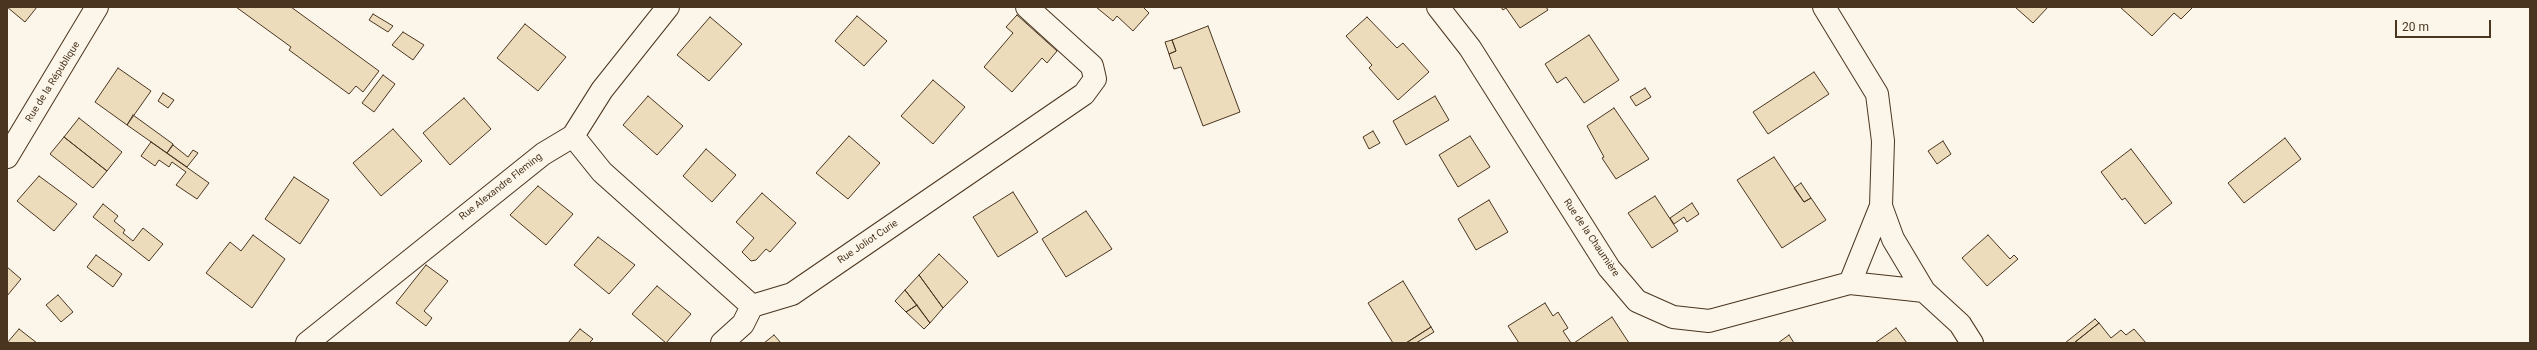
<!DOCTYPE html>
<html>
<head>
<meta charset="utf-8">
<style>
  body { margin:0 }
  #map { position:relative; width:2537px; height:350px; overflow:hidden; background:#fbf6e9; font-family:Roboto,sans-serif }
  canvas { display:block }
  .frame { position:absolute; inset:0; border:8px solid #4a3520; pointer-events:none }
  .scale { position:absolute; left:2395px; top:20px; width:96px; height:18px; box-sizing:border-box; border:2px solid #4a3520; border-top:0; padding-left:5px; font-size:12px; line-height:14px; white-space:nowrap; color:#4a3520; -webkit-text-stroke:3px #fbf6e9; paint-order:stroke }
</style>
</head>
<body>
<div id="map">
<canvas width="2537" height="350"></canvas>
<div class="frame"></div>
<div class="scale">20 m</div>
</div>
<script>
const ctx = document.querySelector('canvas').getContext('2d');
ctx.lineJoin = 'round';
function paint(path, color) { ctx.fillStyle = color; ctx.fill(path, 'evenodd'); }
const poly = rows => new Path2D(rows.map(r => 'M' + r).join(''));
function strokePath(path, color, width, dash) { ctx.strokeStyle = color; ctx.lineWidth = width; ctx.lineCap = dash ? 'butt' : 'round'; ctx.setLineDash(dash || []); ctx.stroke(path); }
function label(font, color, halo, rows, align = 'center') {
  ctx.font = font + ' Roboto,sans-serif'; ctx.lineWidth = 3; ctx.setLineDash([]); ctx.textBaseline = 'middle'; ctx.strokeStyle = halo; ctx.fillStyle = color; for (const [text, x, y, turn = 0] of rows) {
    ctx.save(); ctx.translate(x, y); ctx.rotate((+turn || 0) * Math.PI / 180); ctx.textAlign = isNaN(turn) ? turn : align; if (halo) ctx.strokeText(text, 0, 0); ctx.fillText(text, 0, 0); ctx.restore();
  }
}
const building = poly([
  [7,7,37,7,25,22,7,7],
  [236,7,291,7,379,71,363,92,356,86,349,94,289,50,291,47,236,7],
  [1096,7,1143,7,1149,13,1133,31,1117,16,1113,21,1096,7],
  [1501,7,1546,7,1548,10,1520,28,1506,8,1503,10,1501,7],
  [2015,7,2048,7,2033,23,2015,7],
  [2120,7,2193,7,2181,19,2174,13,2152,36,2120,7],
  [373,14,393,26,388,32,369,20,373,14],
  [1017,15,1057,51,1047,63,1042,58,1012,92,984,67,1013,33,1006,27,1017,15],
  [857,16,887,41,864,66,835,41,857,16],
  [710,17,742,44,709,81,677,55,710,17],
  [1367,17,1397,48,1403,43,1429,72,1398,100,1369,68,1372,65,1346,36,1367,17],
  [525,24,566,57,538,91,497,58,525,24],
  [1208,26,1240,112,1203,126,1181,67,1174,69,1169,54,1176,51,1172,40,1208,26],
  [403,32,424,45,413,60,392,45,403,32],
  [1589,35,1619,80,1584,103,1566,77,1557,83,1545,64,1589,35],
  [1172,40,1176,51,1169,54,1165,42,1172,40],
  [118,68,151,91,127,125,95,102,118,68],
  [1814,72,1829,94,1768,134,1753,112,1814,72],
  [383,75,395,84,374,112,362,103,383,75],
  [933,80,965,107,933,144,901,116,933,80],
  [1645,88,1651,97,1636,106,1630,97,1645,88],
  [163,93,174,100,168,108,158,101,163,93],
  [648,96,683,126,657,155,623,125,648,96],
  [1435,96,1449,120,1406,145,1393,121,1435,96],
  [464,98,491,129,450,165,423,133,464,98],
  [1614,108,1649,159,1616,179,1602,158,1604,157,1587,126,1614,108],
  [133,115,173,144,167,153,127,125,133,115],
  [79,118,122,152,107,171,64,137,79,118],
  [393,129,422,161,381,196,353,163,393,129],
  [1373,131,1380,143,1369,149,1363,137,1373,131],
  [849,136,880,163,848,199,816,173,849,136],
  [1470,136,1490,167,1458,187,1439,155,1470,136],
  [64,137,107,171,93,188,50,154,64,137],
  [2285,138,2301,159,2244,203,2228,183,2285,138],
  [1943,141,1951,154,1937,164,1928,151,1943,141],
  [151,142,209,183,197,199,176,185,186,172,172,162,169,167,159,160,155,166,141,156,151,142],
  [173,145,188,157,193,150,198,153,187,167,167,153,173,145],
  [706,149,736,175,712,202,683,176,706,149],
  [2131,149,2172,203,2145,224,2125,198,2122,200,2101,172,2131,149],
  [1774,157,1804,202,1811,198,1826,220,1782,248,1737,180,1774,157],
  [39,176,77,204,54,231,17,201,39,176],
  [294,177,329,200,300,244,265,219,294,177],
  [1801,183,1811,198,1804,202,1794,188,1801,183],
  [538,186,573,214,546,245,510,215,538,186],
  [1013,192,1038,232,998,257,973,217,1013,192],
  [762,193,796,223,770,252,766,249,756,260,751,261,742,252,754,238,736,222,762,193],
  [1655,196,1678,231,1652,248,1628,213,1655,196],
  [1489,200,1508,232,1476,250,1458,219,1489,200],
  [1692,203,1699,214,1687,222,1684,217,1674,224,1670,218,1692,203],
  [103,204,118,216,114,221,125,230,123,233,133,241,143,228,163,244,149,261,93,217,103,204],
  [1086,211,1112,249,1066,277,1042,239,1086,211],
  [253,235,285,259,252,308,206,273,230,242,241,251,253,235],
  [1988,235,2010,259,2014,255,2018,259,1987,286,1962,258,1988,235],
  [598,237,635,265,609,294,574,265,598,237],
  [939,254,968,282,943,308,919,275,939,254],
  [96,255,122,274,113,287,87,267,96,255],
  [426,265,448,281,424,311,432,318,426,326,396,303,426,265],
  [7,267,21,279,7,296,7,267],
  [919,275,943,308,930,323,905,290,919,275],
  [1403,281,1431,327,1406,343,1393,343,1368,303,1403,281],
  [657,286,691,314,666,343,632,314,657,286],
  [905,290,917,305,906,312,895,301,905,290],
  [58,295,73,312,61,322,46,305,58,295],
  [1545,303,1553,316,1558,312,1568,328,1563,331,1571,343,1519,343,1508,326,1545,303],
  [917,305,930,323,924,329,906,312,917,305],
  [1612,317,1629,343,1574,343,1612,317],
  [2095,319,2099,323,2074,343,2065,343,2095,319],
  [2099,323,2111,338,2121,330,2126,335,2134,329,2146,343,2074,343,2099,323],
  [1431,327,1434,332,1416,343,1406,343,1431,327],
  [1896,328,1907,343,1875,343,1896,328],
  [19,329,37,343,7,343,19,329],
  [580,329,593,339,589,343,568,343,580,329],
  [774,335,781,343,764,343,774,335],
  [1789,335,1794,343,1778,343,1789,335]
]);
paint(building, '#ecdcbc');
strokePath(building, '#4a3520', 1);
const street = poly([
  [1438,7,1470,48,1609,268,1637,301,1673,317,1709,321,1850,283,1924,291,1960,324,1972,343],
  [1824,7,1877,94,1883,141,1881,206,1893,239,1924,291],
  [573,136,602,172,752,306,792,294,1084,94,1095,79,1092,66,1027,7],
  [7,157,97,7],
  [1850,283,1881,206],
  [307,343,543,154,573,136,602,90,668,7],
  [722,343,743,324,752,306]
]);
strokePath(street, '#4a3520', 24);
strokePath(street, '#fbf6e9', 22);
label('10px', '#4a3520', '#fbf6e9', [
  ["Rue de la République",53,82,-58],
  ["Rue Alexandre Fleming",501,187,-38],
  ["Rue de la Chaumière",1591,238,56],
  ["Rue Joliot Curie",868,242,-34]
]);
</script>
</body>
</html>
